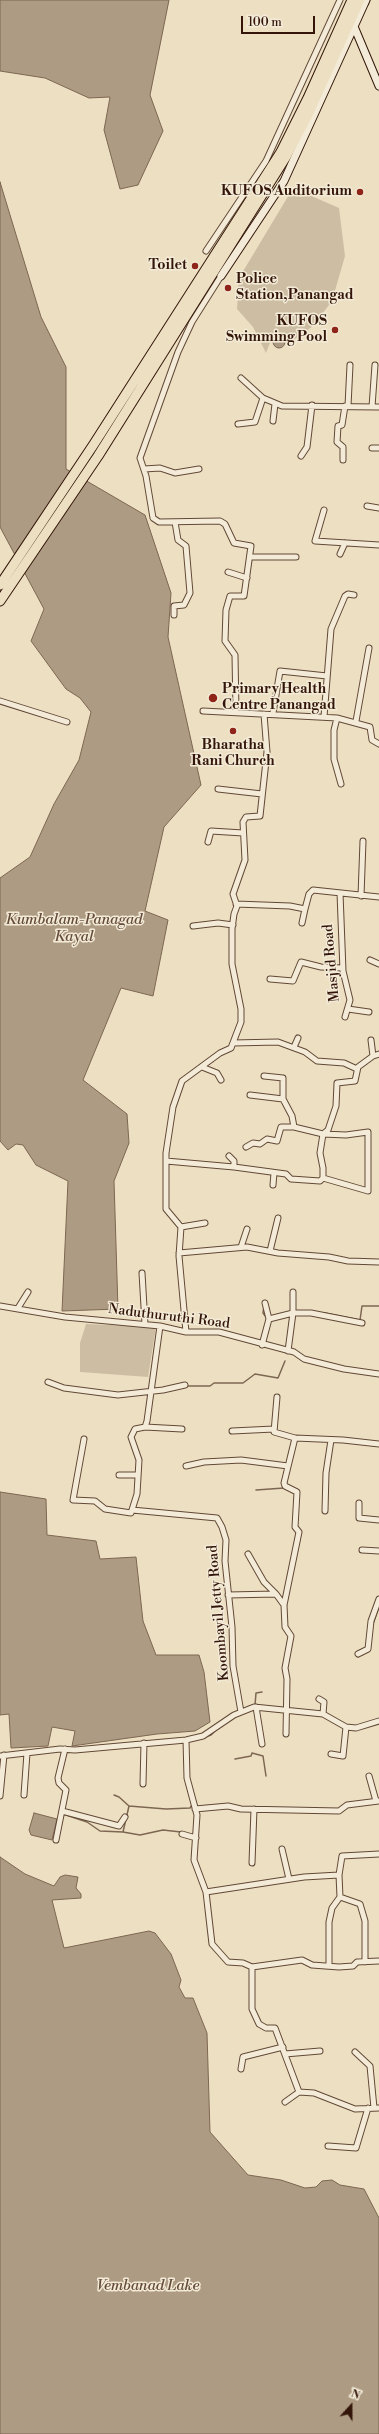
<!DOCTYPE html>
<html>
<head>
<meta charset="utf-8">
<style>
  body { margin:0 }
  #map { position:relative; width:379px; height:2434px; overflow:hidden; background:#ede0c2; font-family:"Libre Bodoni",serif }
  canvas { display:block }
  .north { position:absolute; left:331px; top:2386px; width:40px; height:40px; -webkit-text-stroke:3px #f3ebd7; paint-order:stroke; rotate:21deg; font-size:11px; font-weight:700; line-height:16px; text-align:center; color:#331609 }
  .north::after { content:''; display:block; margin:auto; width:14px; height:18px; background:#331609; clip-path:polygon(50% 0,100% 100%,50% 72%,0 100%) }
  .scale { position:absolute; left:241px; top:16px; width:74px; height:18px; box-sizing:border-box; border:2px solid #331609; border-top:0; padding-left:5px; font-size:12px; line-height:14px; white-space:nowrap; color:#331609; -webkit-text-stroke:3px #f3ebd7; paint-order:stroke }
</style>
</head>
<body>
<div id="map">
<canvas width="379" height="2434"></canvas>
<div class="north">N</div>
<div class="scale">100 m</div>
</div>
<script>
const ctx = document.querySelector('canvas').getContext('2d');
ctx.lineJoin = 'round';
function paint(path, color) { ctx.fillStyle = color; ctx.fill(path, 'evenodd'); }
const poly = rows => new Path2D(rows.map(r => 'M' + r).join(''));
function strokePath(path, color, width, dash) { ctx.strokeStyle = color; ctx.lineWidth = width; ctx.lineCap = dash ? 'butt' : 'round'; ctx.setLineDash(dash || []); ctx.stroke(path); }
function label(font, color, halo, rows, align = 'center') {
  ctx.font = font + ' "Libre Bodoni",serif'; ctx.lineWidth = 3; ctx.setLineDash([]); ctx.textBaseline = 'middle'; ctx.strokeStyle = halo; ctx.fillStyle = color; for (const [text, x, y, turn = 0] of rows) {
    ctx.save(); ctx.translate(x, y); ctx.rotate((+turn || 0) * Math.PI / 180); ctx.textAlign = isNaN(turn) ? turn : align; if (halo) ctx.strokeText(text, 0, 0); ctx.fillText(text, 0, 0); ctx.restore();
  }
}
paint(poly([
  [293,188,339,208,345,256,332,301,313,326,292,341,275,330,266,353,253,327,237,309,239,278],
  [86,1324,156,1327,148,1377,80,1372,80,1343]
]), '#cdbea3');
const water = poly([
  [0,0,169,0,150,95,163,131,138,185,120,189,104,130,110,97,89,98,45,78,0,71,0,0],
  [0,182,41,317,66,367,66,469,145,515,171,593,168,637,201,785,164,827,145,911,168,920,153,996,121,988,83,1080,127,1114,129,1143,114,1181,118,1309,62,1311,68,1181,36,1165,23,1145,16,1144,8,1150,0,1141,0,878,30,857,54,804,79,760,91,712,80,698,66,689,31,641,44,609,0,527,0,182],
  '273 342a6 6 0 1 1 12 0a6 6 0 1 1-12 0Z',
  [0,1492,46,1499,47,1535,96,1541,100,1559,136,1557,143,1621,156,1655,199,1655,204,1672,210,1722,195,1731,157,1734,72,1746,75,1731,52,1727,48,1746,11,1748,9,1714,0,1715,0,1492],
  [34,1813,57,1819,52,1840,31,1835,29,1830,34,1813],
  [0,1857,25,1874,54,1886,60,1877,65,1875,78,1877,76,1888,81,1894,81,1898,52,1900,64,1948,149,1931,155,1933,171,1954,181,1980,179,1987,185,1998,193,1998,207,2033,210,2132,248,2175,281,2180,305,2188,316,2187,322,2181,332,2180,340,2185,364,2189,379,2218,379,2434,0,2434,0,1857]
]);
paint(water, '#ae9b83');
strokePath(water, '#7d6652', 1);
strokePath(poly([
  [368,5,370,0],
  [264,1306,263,1313,266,1317],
  [299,1311,313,1311],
  [325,1313,360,1320,362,1306,379,1306],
  [186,1386,210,1386,214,1383,243,1383,255,1374,278,1378,285,1361],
  [256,1490,284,1488],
  [373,1624,379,1607],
  [255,1705,256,1693,262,1692],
  [205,1737,211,1735,215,1731],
  [235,1759,251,1756,252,1753,263,1756,266,1776],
  [129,1806,166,1809,190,1808,192,1805],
  [63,1814,87,1822,100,1831,123,1832,129,1806,119,1797,114,1795],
  [123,1832,140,1835,163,1830,181,1832]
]), '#7d6652', 1.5);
const street = poly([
  [206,251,266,161,340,0],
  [221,276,192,322,178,352,140,458,146,476,153,518,159,522,220,521,225,524,234,543,251,546,244,596,230,596,226,610,225,641,235,655,236,712],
  [241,378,263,398,282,406,379,407],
  [348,406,350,365],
  [372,407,375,365],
  [273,421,275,404],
  [238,424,255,422,263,398],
  [372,448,379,448],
  [301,456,307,447,312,405],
  [343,460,343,447,337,442,338,426,342,425,345,406],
  [144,469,160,468,175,473,199,469],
  [367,506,379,508],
  [324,510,315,541,379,545],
  [340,554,345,543],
  [250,557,296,557],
  [228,572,247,578],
  [174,615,174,606,184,605,190,593,186,546,178,540,175,522],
  [0,701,67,722],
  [203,711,337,718,370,727,372,740,379,744],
  [273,713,280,671,327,676],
  [324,717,331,629,345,596,348,594,354,595],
  [337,718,334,730,334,759,341,784],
  [356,721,369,648],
  [218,789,262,794],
  [208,842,211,831,243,833],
  [340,893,343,971,350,1000,345,1017],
  [361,896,363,841],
  [236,904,290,906,305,909,309,894,313,890,379,897],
  [302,923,305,909],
  [193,926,218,923,233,925],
  [370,960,379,964],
  [270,979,293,981,301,962,321,967,342,968],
  [348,1009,369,1012],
  [371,1040,373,1056],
  [233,1043,278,1042,305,1052,317,1061,344,1063,357,1069],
  [294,1047,298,1038],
  [202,1067,217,1073,221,1080],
  [264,1076,283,1078,283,1099,292,1116,294,1127,323,1134,346,1135,368,1132,368,1191,323,1178],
  [250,1095,283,1099],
  [246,1147,253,1143,260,1144,267,1139,277,1141,281,1127,294,1127],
  [229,1156,234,1161,234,1167],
  [166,1161,234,1167,286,1174,291,1179,320,1181,323,1178,323,1168,320,1153,323,1134,328,1130,336,1106,337,1083,355,1081,358,1067,373,1056,379,1054],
  [273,1185,274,1173],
  [181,1227,205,1223],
  [241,1247,247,1229],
  [270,1251,278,1218],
  [179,1253,247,1247,278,1253,329,1257,348,1261,379,1262],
  [142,1273,145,1324],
  [265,1303,269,1319],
  [0,1306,65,1317,160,1326,186,1332,219,1332,294,1352,304,1359,344,1369,379,1374],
  [18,1308,28,1292],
  [186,1332,179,1256,181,1227,166,1209,166,1153,173,1107,182,1081,220,1053,231,1048,241,1022,241,1009,232,964,232,929,234,914,237,906,233,894,245,860,243,822,246,817,260,816,267,752,264,714],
  [262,1345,269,1319,293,1313,311,1313,362,1323],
  [288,1351,293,1313,293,1292],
  [48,1382,64,1388,118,1395,163,1390,185,1385],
  [277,1397,274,1432,295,1438],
  [145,1427,182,1429],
  [232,1431,274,1429],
  [84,1439,73,1500,95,1501,105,1509,131,1513,137,1494,139,1460,131,1437,135,1429,145,1427,147,1421,160,1326],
  [186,1466,204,1462,241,1460,288,1466],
  [119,1475,138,1475],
  [359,1503,359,1518,379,1520],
  [132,1510,217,1518,222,1527,226,1540,225,1561,232,1627,233,1666,241,1712],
  [325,1511,326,1473,331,1440],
  [362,1550,379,1551],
  [248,1554,264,1582,276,1594],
  [228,1595,276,1594,284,1605],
  [358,1654,368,1649,371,1621,379,1599],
  [319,1699,324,1702,323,1714],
  [256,1707,262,1744],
  [286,1734,287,1679,285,1668,291,1636,285,1627,284,1605,299,1532,295,1527,297,1492,285,1486,284,1483,295,1438,343,1440,379,1444],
  [186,1740,187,1778,197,1815,194,1860,206,1892,212,1944,228,1962,243,1963,252,1967,252,2009,259,2024,266,2028,275,2028,299,2092],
  [331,1754,343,1756,346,1727],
  [0,1756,60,1749,75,1750,186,1740,203,1736,234,1715,254,1707,323,1714,346,1727,356,1728,379,1721],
  [369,1776,376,1801],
  [143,1784,144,1743],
  [24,1795,27,1753],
  [0,1796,4,1755],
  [195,1809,228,1806,241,1809,339,1811,347,1805,379,1801],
  [62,1811,119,1826,125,1817],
  [182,1834,196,1838],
  [56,1840,66,1790,59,1783,58,1778,65,1749],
  [282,1849,289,1879],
  [252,1863,254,1809],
  [206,1892,304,1877,339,1875,342,1856,379,1854],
  [340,1897,360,1904,365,1921,365,1962],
  [329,1966,329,1922,332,1908,340,1897,339,1875],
  [252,1967,302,1960,312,1965,339,1967,353,1966,357,1962,379,1961],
  [355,2052,370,2066,374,2108],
  [285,2054,320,2051],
  [241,2069,243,2057,283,2047],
  [285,2102,299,2092,314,2093,355,2109,379,2108],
  [328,2146,356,2148,368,2108]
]);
const secondary = poly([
  [353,24,379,86],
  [221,276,284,181,366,0]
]);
const highway = poly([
  [0,585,94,444,281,152,308,98,352,0],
  [0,601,98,456,287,155,307,117,360,0]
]);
strokePath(street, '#624837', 7);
strokePath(secondary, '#331609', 9);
strokePath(highway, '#331609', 11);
strokePath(street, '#f3ebd7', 5);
strokePath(secondary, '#f3ebd7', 7);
strokePath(highway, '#ede0c2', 9);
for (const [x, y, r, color] of [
  [360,192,4,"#8f2418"],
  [195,266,4,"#8f2418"],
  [228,288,4,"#8f2418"],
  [335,330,4,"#8f2418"],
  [213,698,5,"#8f2418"],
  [233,731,4,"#8f2418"]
]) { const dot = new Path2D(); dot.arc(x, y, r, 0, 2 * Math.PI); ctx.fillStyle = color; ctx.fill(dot); strokePath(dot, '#f3ebd7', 1.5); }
label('bold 14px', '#331609', '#f3ebd7', [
  ["KUFOS Auditorium",352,192],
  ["Toilet",187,266],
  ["Police",236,280,"left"],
  ["Station,Panangad",236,296,"left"],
  ["KUFOS",327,322],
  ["Swimming Pool",327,338],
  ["Primary Health",222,690,"left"],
  ["Centre Panangad",222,706,"left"],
  ["Bharatha",233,746,"center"],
  ["Rani Church",233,762,"center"]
], 'right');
label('14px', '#331609', '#f3ebd7', [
  ["Masjid Road",332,963,-95],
  ["Naduthuruthi Road",169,1317,7],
  ["Koombayil Jetty Road",219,1613,-95]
]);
label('italic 15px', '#644b3a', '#f3ebd7', [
  ["Kumbalam-Panagad",74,920],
  ["Kayal",74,937],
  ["Vembanad Lake",148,2286]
]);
</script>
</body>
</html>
